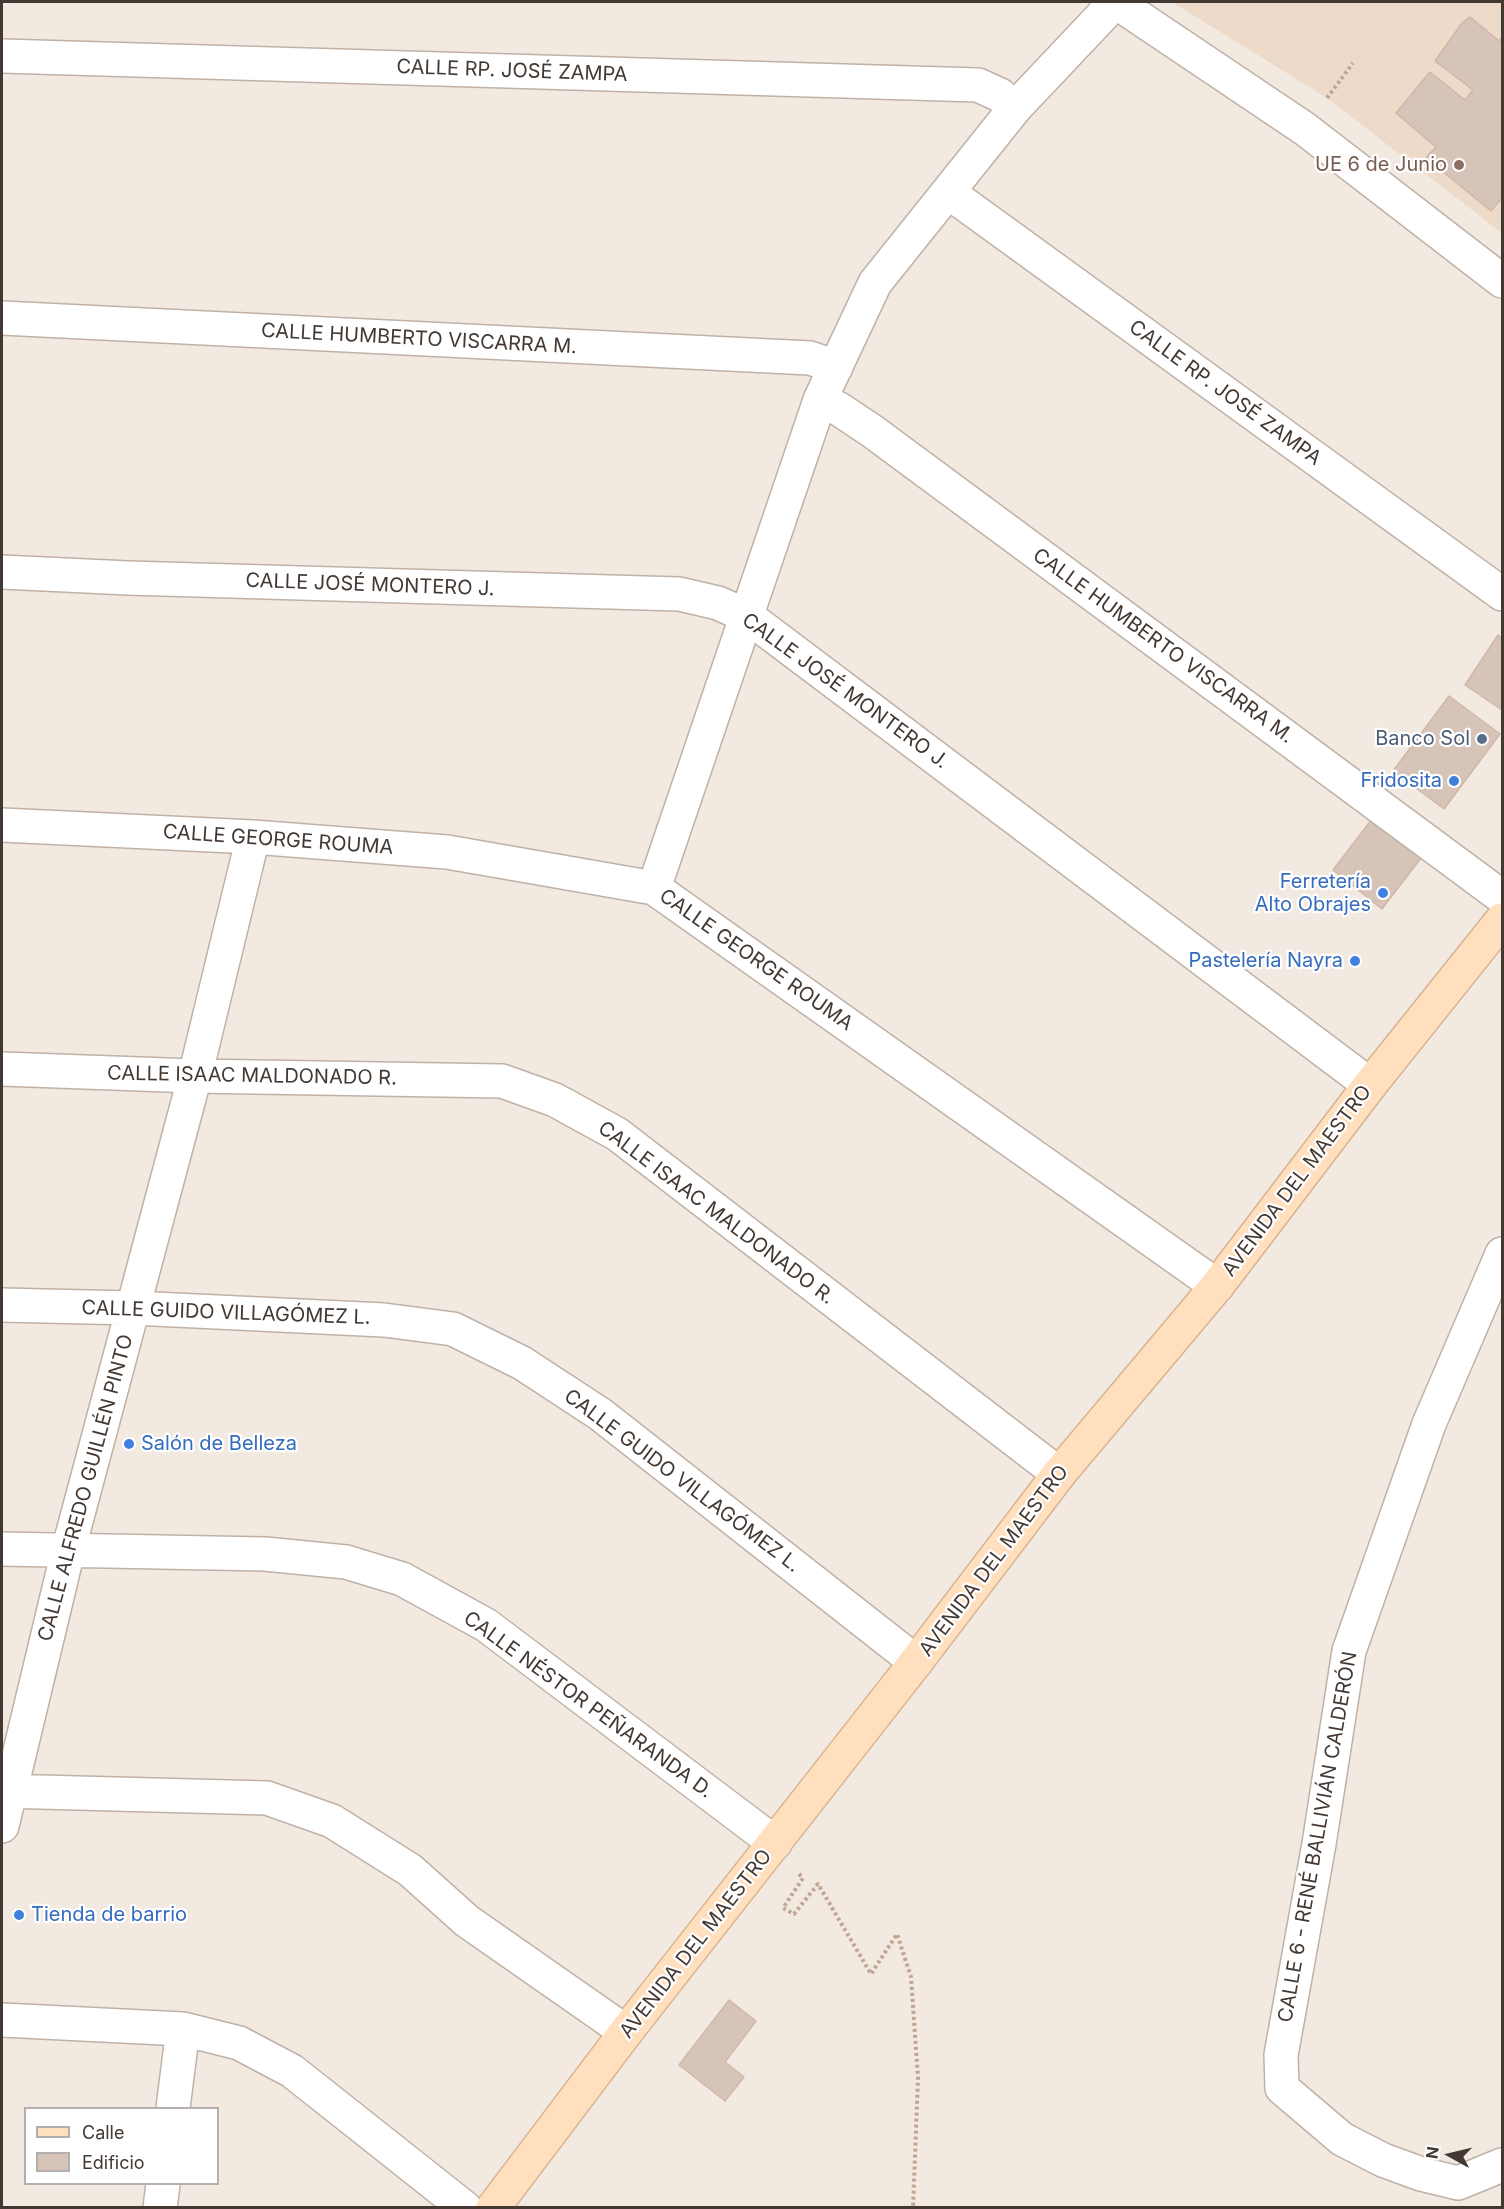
<!DOCTYPE html>
<html>
<head>
<meta charset="utf-8">
<style>
  body { margin:0 }
  #map { position:relative; width:1504px; height:2209px; overflow:hidden; background:#f2e9e1; font-family:Inter,sans-serif }
  canvas { display:block }
  .frame { position:absolute; inset:0; border:3px solid #433832; pointer-events:none }
  .legend { position:absolute; left:24px; top:2107px; width:195px; height:78px; box-sizing:border-box; background:#fff; border:2px solid #b4afad; margin:0; padding:8px 10px; list-style:none; font-size:18px; color:#433832 }
  .legend li { display:flex; align-items:center; gap:12px; height:30px }
  .legend b { width:30px; border:2px solid #b4afad }
  .north { position:absolute; left:1420px; top:2125px; width:60px; height:60px; -webkit-text-stroke:4px #fff; paint-order:stroke; rotate:278deg; font-size:16px; font-weight:700; line-height:24px; text-align:center; color:#433832 }
  .north::after { content:''; display:block; margin:auto; width:21px; height:27px; background:#433832; clip-path:polygon(50% 0,100% 100%,50% 72%,0 100%) }
</style>
</head>
<body>
<div id="map">
<canvas width="1504" height="2209"></canvas>
<div class="frame"></div>
<ul class="legend">
<li><b style="height:8px;background:#ffdfbe"></b>Calle</li>
<li><b style="height:16px;background:#d7c4b9"></b>Edificio</li>
</ul>
<div class="north">N</div>
</div>
<script>
const ctx = document.querySelector('canvas').getContext('2d');
ctx.lineJoin = 'round';
function paint(path, color) { ctx.fillStyle = color; ctx.fill(path, 'evenodd'); }
const poly = rows => new Path2D(rows.map(r => 'M' + r).join(''));
function strokePath(path, color, width, dash) { ctx.strokeStyle = color; ctx.lineWidth = width; ctx.lineCap = dash ? 'butt' : 'round'; ctx.setLineDash(dash || []); ctx.stroke(path); }
function label(font, color, halo, rows, align = 'center') {
  ctx.font = font + ' Inter,sans-serif'; ctx.lineWidth = 4.5; ctx.setLineDash([]); ctx.textBaseline = 'middle'; ctx.strokeStyle = halo; ctx.fillStyle = color; for (const [text, x, y, turn = 0] of rows) {
    ctx.save(); ctx.translate(x, y); ctx.rotate((+turn || 0) * Math.PI / 180); ctx.textAlign = isNaN(turn) ? turn : align; if (halo) ctx.strokeText(text, 0, 0); ctx.fillText(text, 0, 0); ctx.restore();
  }
}
paint(poly([
  [1172,2,1502,2,1502,233,1327,98]
]), '#eddac9');
const building = poly([
  [1470,17,1499,41,1502,37,1502,198,1491,211,1426,158,1436,147,1396,113,1430,72,1465,100,1473,90,1435,61,1462,23,1470,17],
  [1498,635,1502,638,1502,710,1465,685,1498,635],
  [1449,696,1500,734,1444,809,1393,771,1449,696],
  [1372,819,1421,858,1382,909,1333,870,1372,819],
  [729,2000,756,2021,725,2062,744,2077,725,2101,679,2065,729,2000]
]);
paint(building, '#d7c4b9');
strokePath(building, '#d0b7a9', 1.5);
const street = poly([
  [1116,2,1305,129,1502,281],
  [2,56,978,85,1000,95,1015,108],
  [948,192,1502,594],
  [2,318,810,358,836,367],
  [820,400,839,409,872,431,1502,897],
  [2,572,128,578,679,594,718,603,747,616,1370,1085],
  [2,825,253,837,447,852,654,888,1217,1286],
  [654,888,820,400,875,283,1015,108,1103,15,1112,2],
  [2,1069,195,1076,502,1081,555,1100,617,1134,1059,1474],
  [1502,1254,1429,1424,1349,1651,1319,1844,1281,2055,1282,2088,1342,2139,1383,2160,1421,2174,1458,2183,1502,2165],
  [2,1305,133,1308,384,1320,453,1329,522,1363,600,1414,916,1662],
  [2,1549,265,1554,346,1562,402,1579,486,1625,775,1843],
  [2,1791,267,1798,332,1821,410,1870,467,1921,626,2032],
  [2,1826,68,1551,195,1076,253,837],
  [2,2020,183,2029,239,2043,292,2071,465,2208],
  [173,2108,183,2029],
  [160,2208,163,2184]
]);
const secondary = poly([
  [493,2208,626,2032,916,1662,1059,1474,1217,1286,1370,1085,1502,920]
]);
strokePath(street, '#c0b1a6', 36);
strokePath(secondary, '#d8b38f', 36);
strokePath(poly([
  [1327,98,1353,63],
  [799,1874,803,1878,783,1908,794,1914,818,1884,871,1974,897,1934,911,1977,918,2078,913,2208]
]), '#c1a593', 4, [3, 3]);
strokePath(street, '#fff', 33);
strokePath(secondary, '#ffdfbe', 33);
for (const [x, y, r, color] of [
  [1459,165,6,"#8d6e63"],
  [1482,739,6,"#5c6f8a"],
  [1454,781,6,"#3f7fe0"],
  [1383,893,6,"#3f7fe0"],
  [1355,961,6,"#3f7fe0"],
  [129,1444,6,"#3f7fe0"],
  [19,1915,6,"#3f7fe0"]
]) { const dot = new Path2D(); dot.arc(x, y, r, 0, 2 * Math.PI); ctx.fillStyle = color; ctx.fill(dot); strokePath(dot, '#fff', 2); }
label('20px', '#433832', '#fff', [
  ["CALLE RP. JOSÉ ZAMPA",512,71,2],
  ["CALLE HUMBERTO VISCARRA M.",419,339,3],
  ["CALLE RP. JOSÉ ZAMPA",1225,393,36],
  ["CALLE JOSÉ MONTERO J.",370,585,2],
  ["CALLE HUMBERTO VISCARRA M.",1163,646,36],
  ["CALLE JOSÉ MONTERO J.",845,691,36],
  ["CALLE GEORGE ROUMA",278,840,4],
  ["CALLE GEORGE ROUMA",756,960,35],
  ["CALLE ISAAC MALDONADO R.",252,1076,1],
  ["AVENIDA DEL MAESTRO",1297,1181,-53],
  ["CALLE ISAAC MALDONADO R.",716,1213,37],
  ["CALLE GUIDO VILLAGÓMEZ L.",226,1313,2],
  ["CALLE GUIDO VILLAGÓMEZ L.",682,1481,37],
  ["CALLE ALFREDO GUILLÉN PINTO",86,1488,-75],
  ["AVENIDA DEL MAESTRO",994,1561,-53],
  ["CALLE NÉSTOR PEÑARANDA D.",588,1705,36],
  ["CALLE 6 - RENÉ BALLIVIÁN CALDERÓN",1318,1837,-80],
  ["AVENIDA DEL MAESTRO",696,1944,-52]
]);
label('20px', '#785e54', '#fff', [
  ["UE 6 de Junio",1447,165]
], 'right');
label('20px', '#4e5e75', '#fff', [
  ["Banco Sol",1470,739]
], 'right');
label('20px', '#366cbe', '#fff', [
  ["Fridosita",1442,781],
  ["Ferretería",1371,882],
  ["Alto Obrajes",1371,905],
  ["Pastelería Nayra",1343,961],
  ["Salón de Belleza",141,1444,"left"],
  ["Tienda de barrio",31,1915,"left"]
], 'right');
</script>
</body>
</html>
